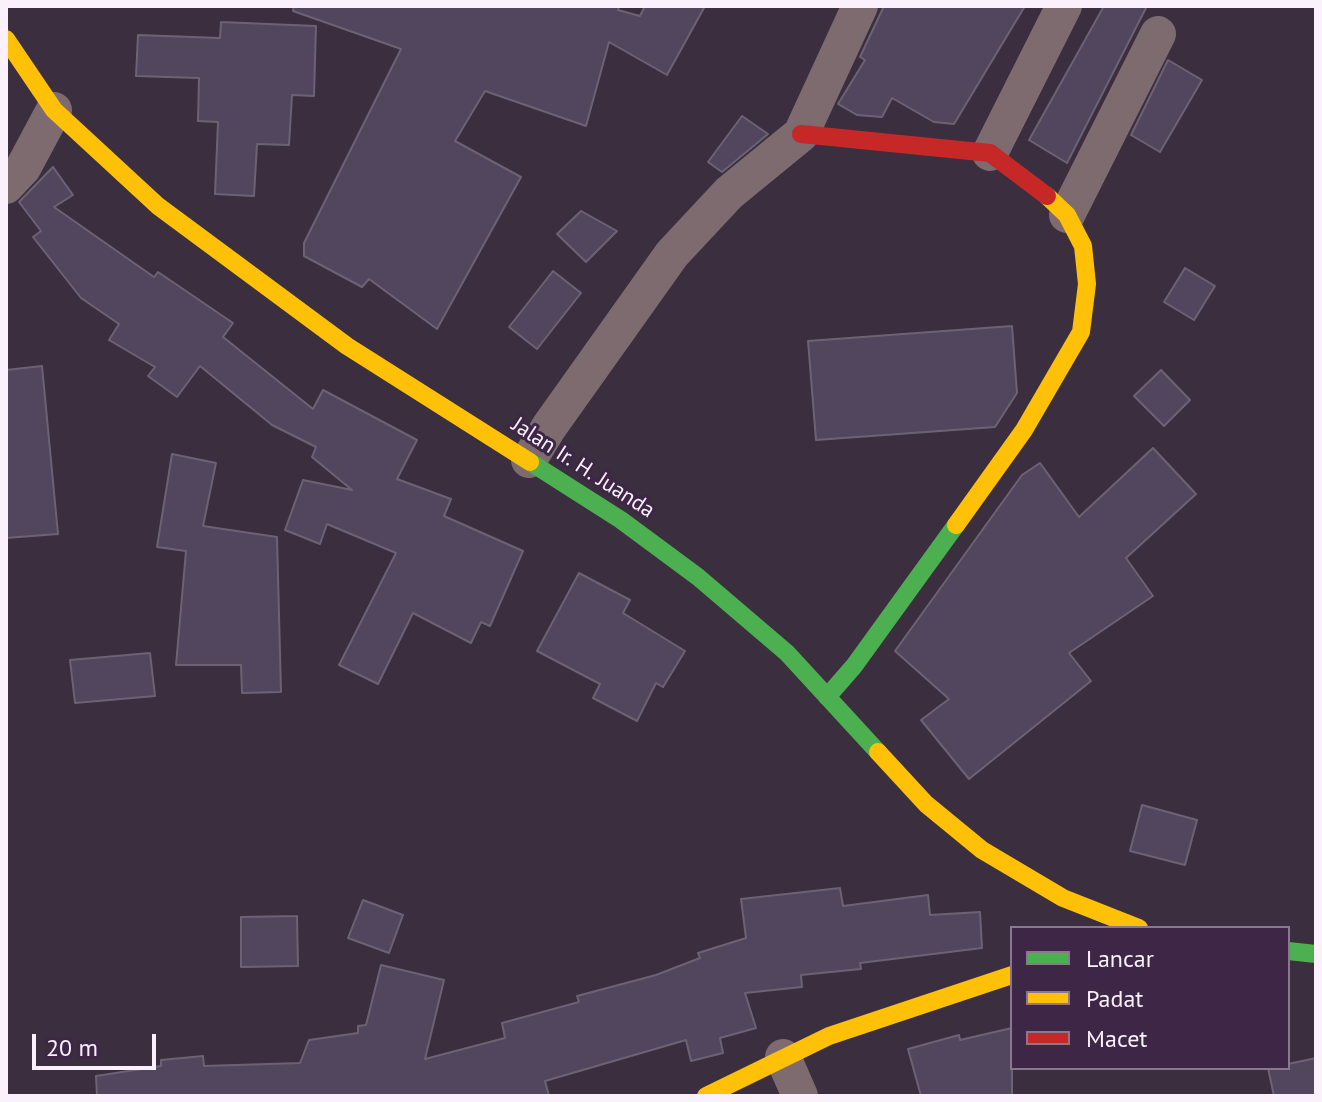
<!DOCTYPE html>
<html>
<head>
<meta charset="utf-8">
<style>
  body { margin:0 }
  #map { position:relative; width:1322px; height:1102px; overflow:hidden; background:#3a2e3f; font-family:"PT Sans",sans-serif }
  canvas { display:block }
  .frame { position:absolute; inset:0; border:8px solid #faf1fd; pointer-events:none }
  .legend { position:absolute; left:1010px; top:926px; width:280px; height:144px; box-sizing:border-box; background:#3e2746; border:2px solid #89788f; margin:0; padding:10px 14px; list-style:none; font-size:24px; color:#faf1fd }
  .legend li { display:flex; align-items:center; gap:16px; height:40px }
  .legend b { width:40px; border:2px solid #89788f }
  .scale { position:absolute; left:32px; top:1034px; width:124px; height:36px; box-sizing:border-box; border:4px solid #faf1fd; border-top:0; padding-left:10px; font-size:24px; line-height:28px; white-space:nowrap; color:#faf1fd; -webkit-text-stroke:6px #3e2746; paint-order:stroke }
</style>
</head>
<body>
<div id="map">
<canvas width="1322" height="1102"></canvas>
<div class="frame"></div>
<ul class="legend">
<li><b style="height:10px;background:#4caf50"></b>Lancar</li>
<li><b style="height:10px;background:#ffc107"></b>Padat</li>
<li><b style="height:10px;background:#c62828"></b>Macet</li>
</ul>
<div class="scale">20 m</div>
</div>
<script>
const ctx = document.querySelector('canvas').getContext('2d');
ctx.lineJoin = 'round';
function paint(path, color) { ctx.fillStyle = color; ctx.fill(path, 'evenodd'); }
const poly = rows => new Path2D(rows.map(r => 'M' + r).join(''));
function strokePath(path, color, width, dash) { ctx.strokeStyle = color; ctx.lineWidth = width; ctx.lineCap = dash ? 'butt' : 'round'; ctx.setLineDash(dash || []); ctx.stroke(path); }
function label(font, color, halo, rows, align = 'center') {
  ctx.font = font + ' "PT Sans",sans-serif'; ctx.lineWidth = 6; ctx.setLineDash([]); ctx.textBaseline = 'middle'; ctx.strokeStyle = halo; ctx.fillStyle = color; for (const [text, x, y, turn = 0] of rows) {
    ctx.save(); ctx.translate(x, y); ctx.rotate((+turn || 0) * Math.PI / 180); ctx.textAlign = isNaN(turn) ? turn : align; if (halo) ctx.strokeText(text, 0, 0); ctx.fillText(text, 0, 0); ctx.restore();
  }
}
const building = poly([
  [294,6,619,6,618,10,640,16,645,6,705,6,667,75,609,42,586,126,485,91,455,141,521,177,437,329,369,279,362,287,304,256,304,243,401,49,293,11,294,6],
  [884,6,1025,6,954,124,934,122,892,98,882,117,857,115,838,104,865,60,860,57,884,6],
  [1104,6,1147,6,1067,163,1029,140,1104,6],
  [221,22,316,26,314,96,292,95,289,145,257,144,254,196,215,194,218,122,198,121,199,78,136,76,138,35,220,38,221,22],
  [1168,60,1202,80,1160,152,1131,135,1168,60],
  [742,116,768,134,722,172,708,162,742,116],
  [53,167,73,195,54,207,154,277,158,272,233,323,223,337,313,409,323,390,417,440,397,479,451,499,444,516,523,551,490,626,481,622,471,643,413,613,378,684,339,665,396,553,327,524,320,544,285,530,303,480,352,490,312,457,316,447,272,425,200,366,177,397,148,376,155,367,109,340,119,324,81,298,33,237,41,231,19,202,53,167],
  [581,211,617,231,586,262,557,234,581,211],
  [1185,268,1215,286,1194,320,1164,302,1185,268],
  [553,271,581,293,537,349,509,327,553,271],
  [1012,326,1017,393,995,427,816,440,808,341,1012,326],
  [42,366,58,534,6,538,6,370,42,366],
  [1161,370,1190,400,1164,426,1134,396,1161,370],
  [1153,448,1196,494,1126,558,1153,596,1069,653,1091,681,969,779,921,720,949,699,895,651,1022,475,1040,463,1079,517,1153,448],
  [172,454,216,463,203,526,277,537,281,692,242,693,241,665,176,665,186,551,157,547,172,454],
  [579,573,630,600,623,613,685,651,663,687,656,683,637,721,593,698,600,684,537,651,579,573],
  [150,653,155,696,75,703,70,660,150,653],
  [1142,805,1197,820,1185,865,1130,851,1142,805],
  [840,888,843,906,928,895,930,915,980,912,982,948,860,963,861,969,801,975,802,987,745,993,756,1028,720,1038,723,1053,691,1061,686,1040,545,1081,549,1096,97,1096,96,1076,161,1066,161,1060,203,1056,204,1066,300,1063,309,1040,358,1033,358,1026,366,1025,381,965,444,980,425,1059,505,1038,502,1023,579,1002,577,996,656,975,700,958,698,953,746,938,741,899,840,888],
  [363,900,403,915,389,953,348,938,363,900],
  [297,916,298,966,241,967,241,917,297,916],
  [1012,1028,1012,1096,921,1096,908,1049,959,1035,960,1040,1012,1028],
  [1316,1058,1316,1096,1274,1096,1268,1068,1288,1068,1288,1064,1316,1058]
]);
paint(building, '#52455e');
strokePath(building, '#6b6373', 2);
strokePath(poly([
  [990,153,1064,6],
  [6,186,23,168,54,110],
  [1067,215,1158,34],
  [529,460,549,427,672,254,729,193,801,134,860,6],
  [783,1057,800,1096]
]), '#7d6b6f', 36);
strokePath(poly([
  [530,462,621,520,698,577,787,653,878,752],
  [827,697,854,666,956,525],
  [1288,951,1316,954]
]), '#4caf50', 18);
strokePath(poly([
  [6,39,54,110,158,206,347,346,530,462],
  [956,525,1024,430,1081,332,1087,284,1083,246,1067,215,1047,196],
  [878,752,926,804,982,850,1063,898,1139,928],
  [706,1096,829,1036,1012,975]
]), '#ffc107', 18);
strokePath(poly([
  [801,134,990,153,1047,196]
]), '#c62828', 18);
label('22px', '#faf1fd', '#3e2746', [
  ["Jalan Ir. H. Juanda",583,468,33]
]);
</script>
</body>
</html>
